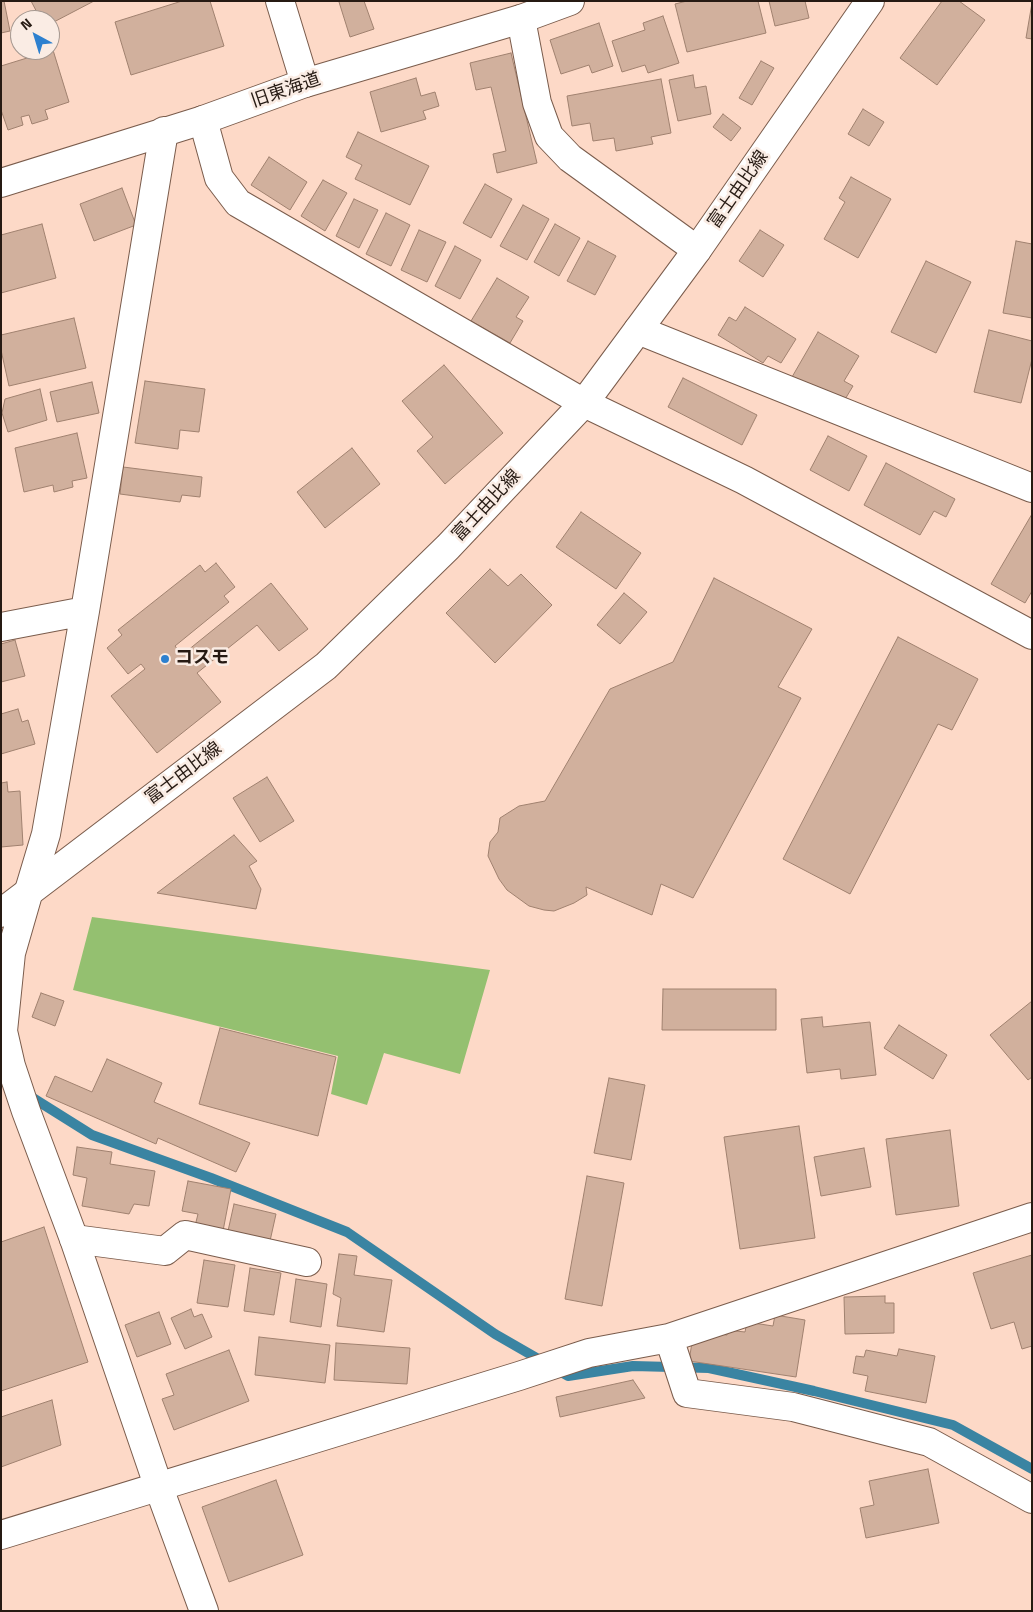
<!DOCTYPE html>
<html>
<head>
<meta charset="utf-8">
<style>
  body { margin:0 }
  #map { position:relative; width:1033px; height:1612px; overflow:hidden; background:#fdd9c7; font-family:"Titillium Web",sans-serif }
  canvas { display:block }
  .frame { position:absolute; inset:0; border:2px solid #261a13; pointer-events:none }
  .north { position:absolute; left:10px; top:10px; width:50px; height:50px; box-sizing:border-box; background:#faece4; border:1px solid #a59890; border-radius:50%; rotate:321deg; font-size:14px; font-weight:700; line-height:20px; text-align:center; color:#261a13 }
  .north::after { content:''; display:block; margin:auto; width:18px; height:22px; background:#2d80cf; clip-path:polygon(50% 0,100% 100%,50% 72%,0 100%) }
</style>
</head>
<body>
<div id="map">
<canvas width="1033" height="1612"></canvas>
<div class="frame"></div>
<div class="north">N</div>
</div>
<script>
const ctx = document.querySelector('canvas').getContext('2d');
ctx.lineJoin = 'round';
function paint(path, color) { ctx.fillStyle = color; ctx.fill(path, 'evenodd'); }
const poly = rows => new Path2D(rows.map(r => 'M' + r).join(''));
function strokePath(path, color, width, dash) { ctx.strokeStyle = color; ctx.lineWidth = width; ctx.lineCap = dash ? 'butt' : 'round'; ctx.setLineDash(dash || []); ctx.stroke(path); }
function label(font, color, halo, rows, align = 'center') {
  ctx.font = font + ' "Titillium Web","Noto Sans JP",sans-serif'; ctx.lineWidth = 5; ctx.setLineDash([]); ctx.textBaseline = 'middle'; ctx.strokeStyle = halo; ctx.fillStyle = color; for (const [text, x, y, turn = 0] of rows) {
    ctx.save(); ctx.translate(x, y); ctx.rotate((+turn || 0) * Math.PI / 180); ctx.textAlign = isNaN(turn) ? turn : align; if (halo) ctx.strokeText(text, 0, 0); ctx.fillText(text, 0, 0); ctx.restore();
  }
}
paint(poly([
  [92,917,490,970,460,1074,384,1053,367,1105,331,1094,338,1056,73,990]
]), '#94c070');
strokePath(poly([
  [25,1093,92,1135,211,1178,347,1232,495,1334,568,1376,633,1366,709,1368,814,1391,953,1425,1032,1469]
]), '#3a84a2', 10);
const building = poly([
  [1,1,4,1,10,31,1,33,1,1],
  [31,1,94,1,50,24,50,20,41,20,31,1],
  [182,1,210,1,224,46,131,75,115,22,182,1],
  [342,1,364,1,374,29,350,37,339,2,342,1],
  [687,1,758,1,766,33,687,52,675,4,687,1],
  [769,1,805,1,809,18,775,26,769,1],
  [942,1,959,1,985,20,937,85,900,58,942,1],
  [1032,3,1032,39,1026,38,1032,3],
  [663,16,679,63,648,73,645,65,622,72,612,41,645,30,643,23,663,16],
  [599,23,613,66,592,73,589,65,561,74,550,40,599,23],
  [53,50,69,102,45,110,48,119,32,124,29,115,21,117,23,125,8,130,1,110,1,66,53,50],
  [511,53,537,163,497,173,493,154,506,151,491,87,476,90,470,63,511,53],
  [761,61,774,68,752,105,739,98,761,61],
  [693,75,695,88,706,86,711,114,678,121,669,80,693,75],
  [416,78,421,96,435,92,439,106,423,111,426,119,381,132,370,92,416,78],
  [661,79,671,133,651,137,653,144,616,151,614,138,593,141,590,123,572,126,567,96,661,79],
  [863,109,884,122,869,146,848,134,863,109],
  [723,114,741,128,731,141,713,127,723,114],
  [358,132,429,166,410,205,355,179,362,165,346,157,358,132],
  [269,157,307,182,290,210,251,185,269,157],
  [851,177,891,199,858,258,824,239,845,202,839,198,851,177],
  [323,180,347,193,325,231,301,216,323,180],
  [485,184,512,199,491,238,463,223,485,184],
  [122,188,136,225,94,241,80,204,122,188],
  [354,199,378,210,359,248,336,236,354,199],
  [523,205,549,219,527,260,500,246,523,205],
  [386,213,410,225,391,266,366,254,386,213],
  [42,224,56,278,1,293,1,235,42,224],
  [555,224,580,238,559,276,534,262,555,224],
  [419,230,446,242,427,282,401,270,419,230],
  [760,230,784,245,763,277,739,261,760,230],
  [588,241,616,256,595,295,567,281,588,241],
  [1016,241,1032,244,1032,318,1003,313,1016,241],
  [455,246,481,260,460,299,435,286,455,246],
  [926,261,971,282,936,353,891,332,926,261],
  [497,278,529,297,516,317,523,321,510,343,471,321,497,278],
  [745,307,796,339,781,363,768,356,763,363,718,335,729,317,736,321,745,307],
  [74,318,86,368,9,386,1,350,1,335,74,318],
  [989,330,1032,341,1032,359,1021,403,974,392,989,330],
  [818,332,859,356,844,381,853,386,841,406,792,377,818,332],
  [444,365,503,433,445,484,417,451,433,437,402,401,444,365],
  [683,378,757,415,742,445,668,407,683,378],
  [145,381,205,389,199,432,180,430,178,449,135,443,145,381],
  [92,382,99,413,57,422,50,392,92,382],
  [40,389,47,420,8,432,2,413,5,399,40,389],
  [77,433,87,478,72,481,73,487,54,492,53,485,24,492,15,448,77,433],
  [828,436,867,456,849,491,810,470,828,436],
  [352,448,380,484,325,528,297,492,352,448],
  [886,463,955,499,946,517,934,511,920,535,864,505,886,463],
  [123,467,202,477,200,497,182,495,180,502,120,494,123,467],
  [581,512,641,553,616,589,556,547,581,512],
  [1032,514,1032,591,1025,603,991,584,1032,514],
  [216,563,235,587,224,596,229,602,175,646,182,655,271,583,308,629,279,651,257,625,197,673,221,702,157,753,111,696,145,669,141,664,128,674,107,648,122,635,118,630,200,565,205,572,216,563],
  [490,569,508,586,521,574,552,605,495,663,446,613,490,569],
  [714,578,812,629,778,687,801,698,693,898,661,884,652,915,586,887,587,895,574,903,554,911,544,910,529,906,507,890,499,879,488,856,490,842,498,832,500,818,519,806,545,801,610,689,673,662,714,578],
  [624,593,647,612,620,644,597,625,624,593],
  [898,637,978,679,952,730,938,724,850,894,783,859,898,637],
  [15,640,25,676,1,682,1,644,15,640],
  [18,709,22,722,28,720,35,744,1,754,1,714,18,709],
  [267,777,294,821,260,842,233,798,267,777],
  [7,782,8,792,20,791,23,845,1,847,1,783,7,782],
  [234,835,257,861,249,866,261,889,256,909,157,893,234,835],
  [663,989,776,989,776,1030,662,1030,663,989],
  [41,993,64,1001,55,1026,32,1017,41,993],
  [1032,1001,1032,1077,1028,1080,990,1035,1032,1001],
  [822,1017,823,1027,870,1022,876,1075,841,1079,840,1069,807,1073,801,1019,822,1017],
  [899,1025,947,1055,933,1079,884,1048,899,1025],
  [220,1028,336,1057,318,1136,199,1104,220,1028],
  [107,1059,162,1083,154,1102,250,1143,236,1172,158,1138,156,1144,46,1096,55,1076,92,1092,107,1059],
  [609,1078,645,1085,631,1160,594,1153,609,1078],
  [799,1126,815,1238,740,1249,724,1137,799,1126],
  [950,1130,959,1206,896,1215,886,1139,950,1130],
  [77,1147,112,1152,110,1164,155,1171,149,1206,134,1204,129,1214,82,1206,87,1178,73,1175,77,1147],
  [864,1148,871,1187,821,1196,814,1157,864,1148],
  [587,1176,624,1183,602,1306,565,1299,587,1176],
  [188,1181,231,1189,223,1231,195,1226,198,1214,182,1211,188,1181],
  [234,1204,276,1214,270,1241,228,1231,234,1204],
  [44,1227,88,1362,1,1391,1,1242,44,1227],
  [339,1254,357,1256,354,1275,392,1280,384,1332,337,1326,341,1298,333,1294,339,1254],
  [1032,1255,1032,1346,1022,1349,1014,1322,991,1329,973,1273,1032,1255],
  [204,1260,235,1265,228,1307,197,1303,204,1260],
  [250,1268,281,1273,274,1315,244,1311,250,1268],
  [296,1279,327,1284,321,1327,290,1322,296,1279],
  [885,1296,885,1303,894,1303,894,1333,845,1334,844,1297,885,1296],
  [191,1309,194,1317,202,1314,212,1337,185,1349,171,1318,191,1309],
  [159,1312,171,1344,137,1357,125,1325,159,1312],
  [775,1315,805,1320,796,1377,689,1361,694,1330,727,1335,727,1330,745,1332,747,1322,773,1326,775,1315],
  [259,1337,330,1345,325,1383,255,1375,259,1337],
  [336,1343,410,1348,407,1384,334,1380,336,1343],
  [899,1349,935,1356,926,1403,865,1391,868,1376,853,1373,856,1356,864,1357,866,1350,897,1356,899,1349],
  [229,1350,249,1401,174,1430,162,1399,174,1395,166,1374,229,1350],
  [633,1380,645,1398,560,1417,556,1397,633,1380],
  [52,1400,61,1445,1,1467,1,1417,52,1400],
  [928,1469,939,1523,866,1538,860,1508,874,1505,869,1481,928,1469],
  [276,1480,303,1555,229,1582,202,1507,276,1480]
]);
paint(building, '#d1b09d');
strokePath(building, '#a0816f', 1);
const street = poly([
  [280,1,305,83],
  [521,19,537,103,549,136,570,158,697,250],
  [203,120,219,178,238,203,584,403],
  [638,330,1032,488],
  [1,627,85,611],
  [28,894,46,834,85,611,164,131],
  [74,1239,165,1251,185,1235,307,1262],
  [669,1338,687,1393,793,1407,929,1442,1032,1499],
  [1,1535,519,1376,589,1353,669,1338,1032,1217]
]);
const secondary = poly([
  [1,183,203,120,305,83,521,19,570,1],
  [584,403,744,480,1032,635],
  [28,894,11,953,3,1031,11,1066,26,1111,74,1239,159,1488,204,1611],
  [1,913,326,666,448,547,584,403,697,250,870,1]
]);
strokePath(street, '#7a5c4c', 30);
strokePath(secondary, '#7a5c4c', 30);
strokePath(street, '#fff', 28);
strokePath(secondary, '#fff', 28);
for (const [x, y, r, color] of [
  [165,659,5,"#2d80cf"]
]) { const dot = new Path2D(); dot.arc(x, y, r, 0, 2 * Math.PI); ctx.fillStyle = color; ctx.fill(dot); strokePath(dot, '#faece4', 2); }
label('18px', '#261a13', '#faece4', [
  ["旧東海道",286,91,-19],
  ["富士由比線",739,190,-55],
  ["富士由比線",487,506,-47],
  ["富士由比線",184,774,-37]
]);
label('bold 18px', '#261a13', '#faece4', [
  ["コスモ",175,659]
], 'left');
</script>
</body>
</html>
